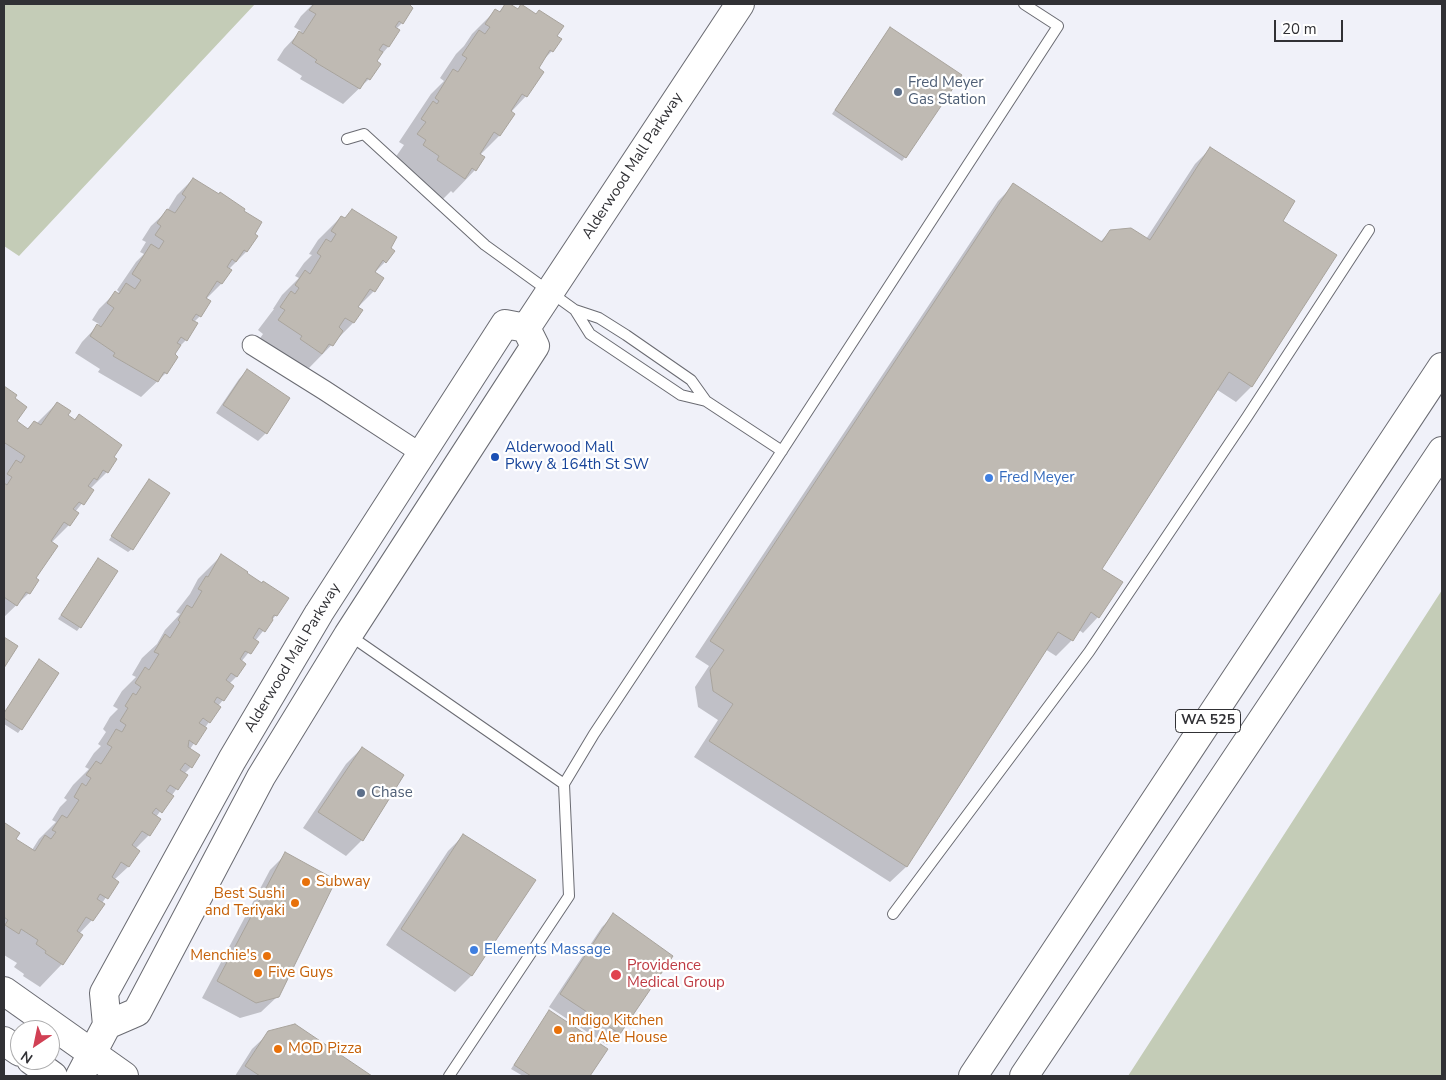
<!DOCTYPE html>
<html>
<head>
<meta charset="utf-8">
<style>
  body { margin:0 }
  #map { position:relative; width:1446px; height:1080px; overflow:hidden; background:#f0f1f9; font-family:"Nunito Sans",sans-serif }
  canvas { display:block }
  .frame { position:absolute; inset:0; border:5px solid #313135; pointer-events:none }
  .north { position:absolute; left:10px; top:1020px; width:50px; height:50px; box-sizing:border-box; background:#fff; border:1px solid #adadae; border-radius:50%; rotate:214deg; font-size:14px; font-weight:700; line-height:20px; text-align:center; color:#313135 }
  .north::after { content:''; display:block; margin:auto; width:18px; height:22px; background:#d14054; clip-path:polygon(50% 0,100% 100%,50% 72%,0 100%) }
  .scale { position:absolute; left:1274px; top:20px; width:69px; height:22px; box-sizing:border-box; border:2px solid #313135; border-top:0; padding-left:6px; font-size:15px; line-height:18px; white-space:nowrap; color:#313135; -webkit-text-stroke:4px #fff; paint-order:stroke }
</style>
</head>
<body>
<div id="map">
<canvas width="1446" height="1080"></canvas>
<div class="frame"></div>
<div class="north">N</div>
<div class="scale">20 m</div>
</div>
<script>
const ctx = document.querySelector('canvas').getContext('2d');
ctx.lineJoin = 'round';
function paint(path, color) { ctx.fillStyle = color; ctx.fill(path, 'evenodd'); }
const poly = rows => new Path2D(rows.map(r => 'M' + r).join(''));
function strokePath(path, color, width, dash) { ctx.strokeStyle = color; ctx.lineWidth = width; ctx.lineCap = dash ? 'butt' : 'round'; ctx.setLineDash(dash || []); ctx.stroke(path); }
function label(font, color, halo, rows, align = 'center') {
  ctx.font = font + ' "Nunito Sans",sans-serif'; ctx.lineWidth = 4.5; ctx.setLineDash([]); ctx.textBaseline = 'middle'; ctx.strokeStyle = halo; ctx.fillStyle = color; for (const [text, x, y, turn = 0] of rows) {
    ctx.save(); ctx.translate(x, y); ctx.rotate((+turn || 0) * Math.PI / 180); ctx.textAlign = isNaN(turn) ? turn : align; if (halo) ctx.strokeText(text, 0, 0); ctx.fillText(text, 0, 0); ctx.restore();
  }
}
paint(poly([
  [4,4,255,4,19,256,4,246],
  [1442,590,1442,1076,1128,1076]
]), '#c4ccb7');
paint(poly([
  [313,4,410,4,402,23,396,29,398,31,388,47,375,62,379,64,369,79,343,104,300,79,302,76,277,60,284,49,299,33,301,31,294,27,301,16],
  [506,4,556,36,552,51,540,63,526,96,511,112,514,114,499,136,480,155,475,170,453,193,451,191,441,201,401,168,404,164,395,158,404,145,399,142,431,94,444,81,440,78,456,54,464,46,472,34,495,11,498,13],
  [887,32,905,157,902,161,832,114],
  [1211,148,1281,221,1252,386,1236,402,1216,389,1101,569,1098,617,1083,633,1079,630,1072,640,1056,656,1045,649,906,867,890,882,694,757,718,720,698,707,695,687,709,666,695,657,998,201,1014,185,1100,242,1111,231,1146,239,1195,164],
  [193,179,242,211,253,234,256,236,246,252,229,269,230,270,221,284,206,299,200,316,194,322,186,340,177,349,166,373,141,397,98,372,100,369,75,353,82,342,99,324,92,320,99,309,115,293,117,294,119,292,117,290,136,262,144,254,140,252,146,242,142,240,151,226,167,211,177,195],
  [352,211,389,248,385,262,374,273,383,279,374,291,357,308,361,311,353,323,309,368,307,367,298,376,256,344,263,334,258,330,274,309,273,309,282,295,299,278,295,276,304,263,312,255,309,254,318,240,341,217,344,219],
  [247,371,289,399,266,433,258,441,216,413,239,379],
  [4,388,15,396,13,399,15,421,27,429,34,422,36,424,57,403,66,415,74,420,79,415,112,457,107,472,90,489,92,491,75,512,69,525,51,543,34,578,37,580,29,593,4,617],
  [146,484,132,549,128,552,109,540],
  [221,556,245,574,276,615,255,641,257,642,241,662,236,677,229,684,223,700,218,706,209,722,190,749,191,767,184,774,186,776,156,817,149,835,135,849,138,851,128,867,114,880,117,882,102,903,103,904,92,920,79,934,62,964,40,987,23,976,24,974,14,967,17,963,4,955,4,826,5,825,15,839,32,850,39,839,56,822,52,820,60,807,67,800,64,798,73,785,89,769,85,767,94,753,101,746,98,744,106,732,103,729,110,717,118,709,113,706,122,691,136,677,132,675,142,658,157,644,165,630,180,614,176,612,190,594,198,579],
  [98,560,80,627,77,631,58,619],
  [39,661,21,729,18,733,4,724,4,713],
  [362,748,402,775,362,840,346,856,303,828,346,764],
  [464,835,534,880,471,976,455,992,386,945,448,851],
  [286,854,278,996,261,1012,240,1018,202,998,270,870],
  [614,915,619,1033,607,1045,549,1007,602,927],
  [546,1016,606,1049,588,1076,523,1076,511,1069],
  [295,1025,370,1076,235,1076,252,1049,269,1033]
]), '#0003');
const building = poly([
  [314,4,409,4,413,8,403,24,399,21,395,27,400,30,389,47,383,44,379,50,383,52,377,61,381,64,370,80,367,78,360,89,315,62,317,60,292,43,299,31,303,34,316,14,309,10,314,4],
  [505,4,510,4,518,9,521,4,536,14,539,10,564,26,557,36,562,39,553,52,550,50,539,68,544,72,527,97,522,94,511,111,515,114,500,136,494,132,480,154,485,157,476,171,472,168,465,179,437,160,439,156,423,145,426,140,417,134,426,122,421,119,433,101,437,104,439,101,435,98,453,69,458,72,467,58,462,55,479,30,485,34,490,27,485,24,495,9,500,12,505,4],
  [890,27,962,75,906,158,835,110,890,27],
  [1210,147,1295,201,1283,221,1337,255,1252,387,1229,372,1102,569,1123,582,1099,618,1091,612,1073,641,1058,632,907,867,709,741,733,704,713,691,710,670,724,650,710,641,1013,183,1102,242,1110,230,1131,228,1150,240,1210,147],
  [193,178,219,194,220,192,245,209,244,211,262,222,255,234,258,236,247,252,244,250,236,262,232,259,227,267,232,270,222,284,217,281,206,298,211,301,201,317,196,314,192,320,198,323,187,341,181,337,177,343,181,345,175,354,178,357,167,374,164,372,158,382,113,356,115,353,90,336,97,324,101,327,114,308,107,303,115,291,119,294,126,283,135,289,141,280,132,274,151,244,159,249,164,241,155,235,161,226,157,223,167,209,175,213,186,197,182,194,193,178],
  [352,209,397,237,391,248,395,251,386,263,383,260,375,272,384,278,375,292,370,289,358,307,363,310,354,323,345,318,339,327,343,331,333,346,329,344,322,354,300,339,302,336,278,320,285,310,280,307,291,291,295,294,299,288,295,285,305,270,310,274,321,256,317,253,326,239,331,242,336,234,331,231,341,216,345,218,352,209],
  [247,369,290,398,267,434,223,405,247,369],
  [4,386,17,395,15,398,27,407,17,421,28,429,34,421,41,425,57,402,71,411,68,415,75,420,79,414,122,445,114,457,117,459,108,473,103,470,97,480,94,478,88,486,94,490,84,505,79,502,73,509,79,513,70,526,64,522,51,541,58,546,36,578,39,580,30,594,26,592,17,606,4,597,4,483,7,485,12,477,7,474,16,460,21,463,25,456,5,443,4,445,4,386],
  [149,479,170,493,133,550,111,536,149,479],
  [221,554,248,572,247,573,262,583,263,581,289,598,277,616,274,615,272,618,273,620,265,632,259,628,253,638,259,642,251,654,245,651,240,659,246,664,237,677,231,673,226,680,234,686,224,701,217,697,214,702,221,707,210,723,203,718,199,723,207,728,196,745,189,740,188,747,200,755,192,768,185,763,180,770,188,775,178,790,170,785,166,791,174,796,162,813,156,808,152,813,161,819,150,836,142,831,132,845,140,851,129,867,121,862,112,877,119,882,108,899,100,894,97,899,105,904,93,921,86,917,77,931,83,935,63,965,45,953,46,951,36,944,38,940,21,929,19,934,5,925,8,920,4,917,4,825,5,823,20,833,16,839,35,851,45,835,51,839,56,832,52,830,62,815,67,818,79,800,74,797,82,783,86,786,91,778,86,775,96,761,101,764,112,747,107,744,116,729,122,732,126,725,120,721,128,708,125,706,133,693,136,695,141,687,135,683,145,667,149,670,159,654,154,652,165,634,170,638,180,622,178,620,187,605,192,608,202,591,198,589,206,576,208,577,221,554],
  [98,558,118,571,81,628,61,615,98,558],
  [4,637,18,646,4,668,4,637],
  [39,659,59,673,22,730,4,718,4,713,39,659],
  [362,747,404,775,363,841,318,812,362,747],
  [463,834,536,880,472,976,401,929,463,834],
  [285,852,336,880,279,997,256,1003,217,981,285,852],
  [613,913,673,956,620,1034,560,994,613,913],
  [549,1010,608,1049,590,1076,531,1076,514,1065,549,1010],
  [295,1024,372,1076,260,1076,245,1066,268,1031,295,1024]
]);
paint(building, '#bfbab3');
strokePath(building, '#a8a39c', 1);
const service = poly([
  [347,139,364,134,485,245,575,310,599,318,626,335,691,380,706,401,782,451],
  [575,310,590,334,681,395,706,401],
  [349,635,564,784],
  [893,914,1089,652,1247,417,1369,230],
  [449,1076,569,896,564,784,594,734,772,466,1058,26,1024,4]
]);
const minor = poly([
  [252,345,324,390,422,454]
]);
const secondary = poly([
  [526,328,740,4],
  [4,991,124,1076],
  [107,1025,137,1012,261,777,348,635,535,346,526,328],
  [4,1041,20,1052],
  [31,1060,53,1076],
  [80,1076,107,1025,104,993,232,760,319,613,505,324,526,328]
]);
const motorway = poly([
  [973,1076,1442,367],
  [1024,1076,1442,451]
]);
strokePath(service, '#6a6b72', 12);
strokePath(minor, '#6a6b72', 21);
strokePath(secondary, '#6a6b72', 30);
strokePath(motorway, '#6a6b72', 30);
strokePath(service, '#fff', 10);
strokePath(minor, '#fff', 19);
strokePath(secondary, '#fff', 28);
strokePath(motorway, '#fff', 28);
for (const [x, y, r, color] of [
  [898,92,5,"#5c6f8a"],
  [495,457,5,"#1a4fb4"],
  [989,478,5,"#3f7fe0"],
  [361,793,5,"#5c6f8a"],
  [306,882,5,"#e8710a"],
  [295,903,5,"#e8710a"],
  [474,950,5,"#3f7fe0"],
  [267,956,5,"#e8710a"],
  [258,973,5,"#e8710a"],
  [616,975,6,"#e0444e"],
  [558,1030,5,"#e8710a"],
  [278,1049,5,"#e8710a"]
]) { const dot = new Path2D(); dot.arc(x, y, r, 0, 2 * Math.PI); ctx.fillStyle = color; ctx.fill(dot); strokePath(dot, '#fff', 2); }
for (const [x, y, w] of [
  [1208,721,65]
]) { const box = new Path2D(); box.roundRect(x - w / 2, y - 11.5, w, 23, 4); ctx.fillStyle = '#fff'; ctx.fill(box); strokePath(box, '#313135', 1); }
label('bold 14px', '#313135', null, [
  ["WA 525",1208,721]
]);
label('15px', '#4e5e75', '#fff', [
  ["Fred Meyer",908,83],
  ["Gas Station",908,100],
  ["Chase",371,793]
], 'left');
label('15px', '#313135', '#fff', [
  ["Alderwood Mall Parkway",633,166,-57],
  ["Alderwood Mall Parkway",293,658,-59]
]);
label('15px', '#164399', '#fff', [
  ["Alderwood Mall",505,448],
  ["Pkwy & 164th St SW",505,465]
], 'left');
label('15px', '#366cbe', '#fff', [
  ["Fred Meyer",999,478],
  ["Elements Massage",484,950]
], 'left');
label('15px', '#c56008', '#fff', [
  ["Subway",316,882],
  ["Best Sushi",285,894,"right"],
  ["and Teriyaki",285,911,"right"],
  ["Menchie's",257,956,"right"],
  ["Five Guys",268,973],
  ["Indigo Kitchen",568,1021],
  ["and Ale House",568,1038],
  ["MOD Pizza",288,1049]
], 'left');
label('15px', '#be3a42', '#fff', [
  ["Providence",627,966],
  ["Medical Group",627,983]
], 'left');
</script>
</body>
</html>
